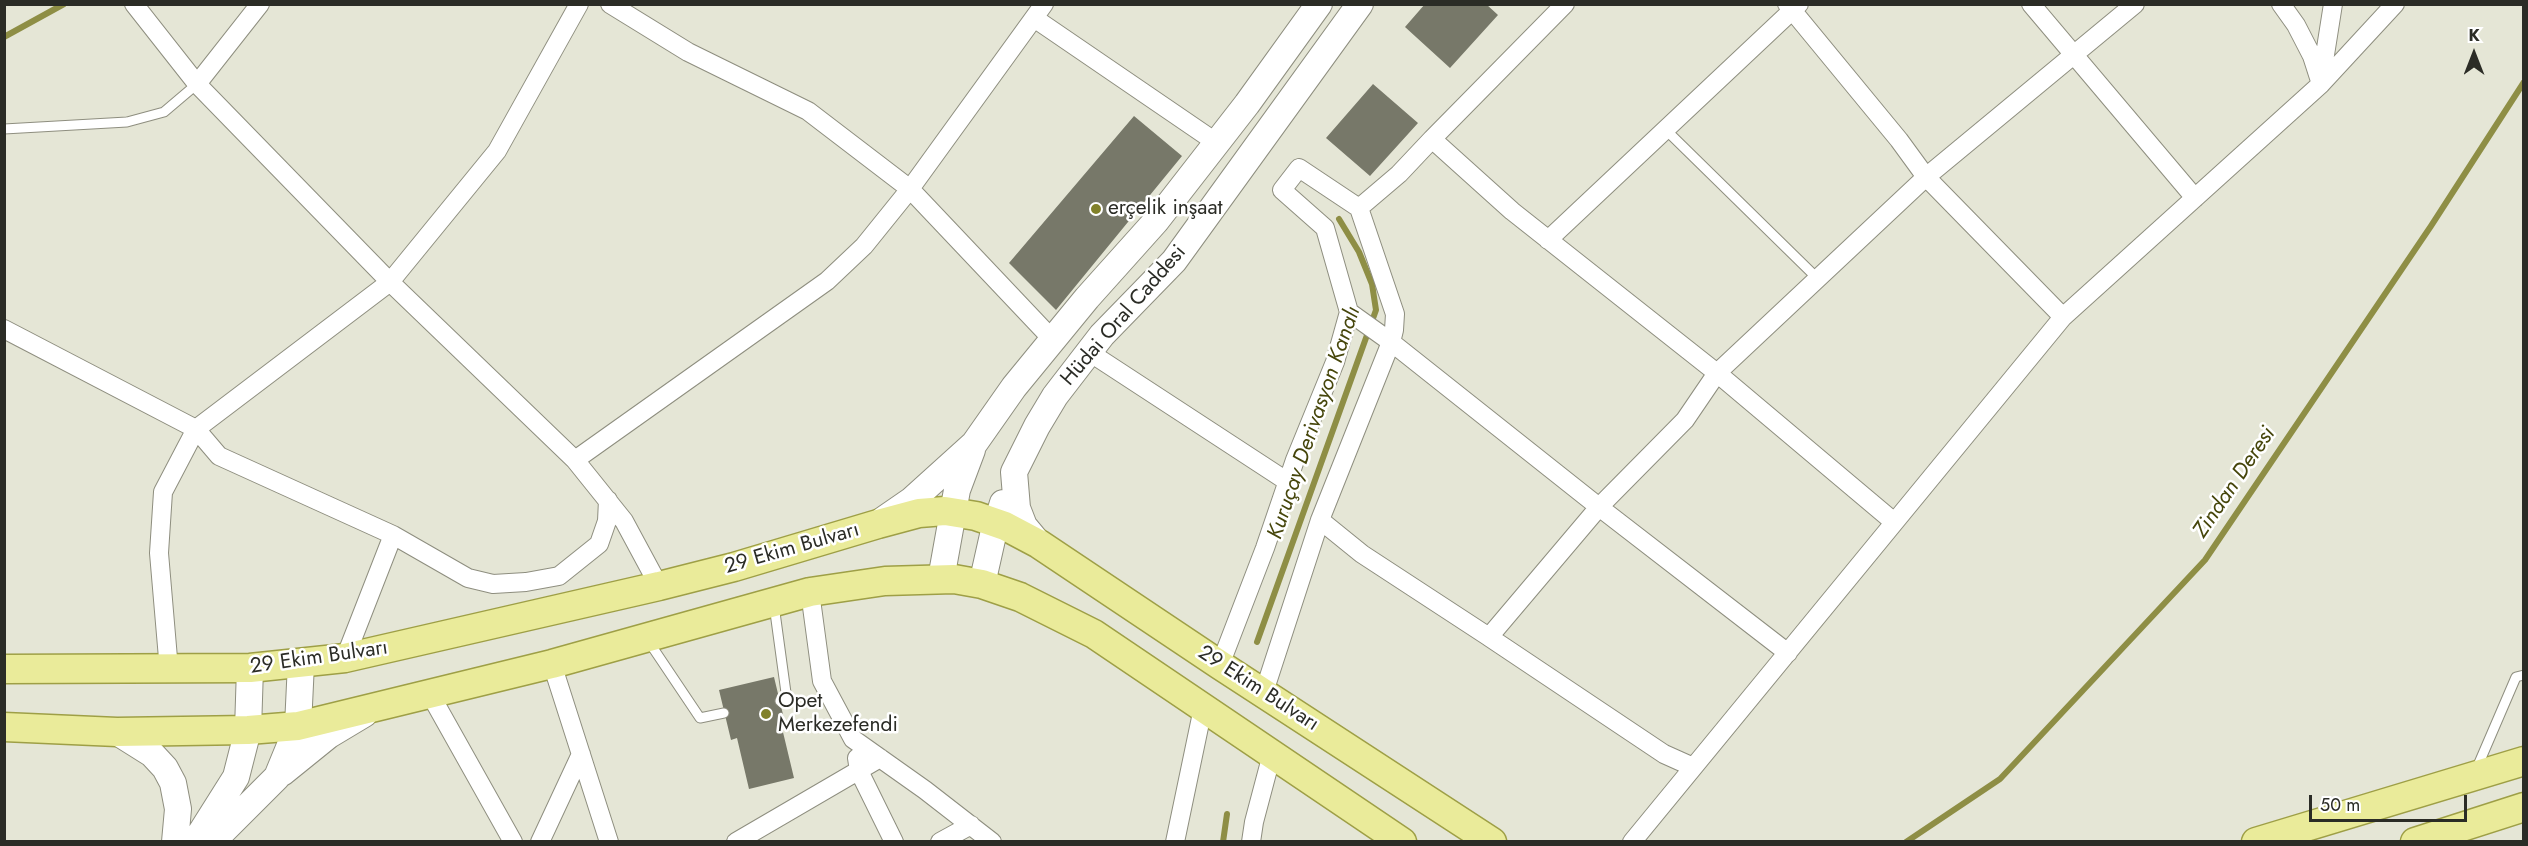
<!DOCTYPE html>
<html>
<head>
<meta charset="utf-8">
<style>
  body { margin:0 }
  #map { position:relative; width:2528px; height:846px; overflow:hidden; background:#e5e6d6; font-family:Jost,sans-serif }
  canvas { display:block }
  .frame { position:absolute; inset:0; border:6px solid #2b2c26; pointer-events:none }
  .north { position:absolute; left:2444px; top:24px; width:60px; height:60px; -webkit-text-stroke:4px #fff; paint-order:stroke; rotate:0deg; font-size:16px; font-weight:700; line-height:24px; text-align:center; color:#2b2c26 }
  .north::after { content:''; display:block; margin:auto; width:21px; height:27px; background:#2b2c26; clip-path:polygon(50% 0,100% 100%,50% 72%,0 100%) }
  .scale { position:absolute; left:2309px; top:795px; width:158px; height:27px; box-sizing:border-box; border:3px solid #2b2c26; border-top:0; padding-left:8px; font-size:18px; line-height:21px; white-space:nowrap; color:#2b2c26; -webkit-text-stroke:4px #fff; paint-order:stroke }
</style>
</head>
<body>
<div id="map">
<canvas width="2528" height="846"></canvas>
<div class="frame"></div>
<div class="north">K</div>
<div class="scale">50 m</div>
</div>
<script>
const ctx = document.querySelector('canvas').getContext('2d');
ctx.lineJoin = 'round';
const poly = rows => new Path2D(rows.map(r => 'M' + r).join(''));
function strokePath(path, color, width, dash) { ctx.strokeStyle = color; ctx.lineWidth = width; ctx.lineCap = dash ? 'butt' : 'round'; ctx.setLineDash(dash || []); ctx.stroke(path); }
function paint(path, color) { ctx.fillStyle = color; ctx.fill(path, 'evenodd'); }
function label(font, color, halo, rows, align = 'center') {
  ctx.font = font + ' Jost,sans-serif'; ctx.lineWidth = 5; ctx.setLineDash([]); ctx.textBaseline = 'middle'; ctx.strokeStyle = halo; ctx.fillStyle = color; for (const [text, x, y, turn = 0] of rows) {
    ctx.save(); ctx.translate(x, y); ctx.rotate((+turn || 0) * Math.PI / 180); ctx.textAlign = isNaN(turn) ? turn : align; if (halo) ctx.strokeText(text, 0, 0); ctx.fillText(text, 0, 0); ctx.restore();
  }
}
strokePath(poly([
  [4,37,64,4],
  [1257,642,1376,310,1372,284,1359,252,1339,219],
  [1223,842,1227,814],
  [1906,842,2000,779,2205,560,2431,226,2524,82]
]), '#8e8e45', 6);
paint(poly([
  [1425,4,1486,4,1498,15,1450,68,1405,27],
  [1373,84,1418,123,1370,176,1326,138],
  [1134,116,1182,156,1056,310,1009,263],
  [774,677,786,727,782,728,794,778,749,789,737,738,731,740,719,690]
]), '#777869');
const lane = poly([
  [4,129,127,122,164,112,197,84],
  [1666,130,1818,279],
  [774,605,787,700,780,701],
  [649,642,700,718,724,713],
  [2476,770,2516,677,2524,675]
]);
const street = poly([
  [134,4,197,84,390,282,575,460,624,521,659,586],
  [610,4,688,52,808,111,910,189,1053,340],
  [1787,4,1899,140,1926,177,1717,373,1894,522],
  [2031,4,2195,198],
  [1034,18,1217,143],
  [2321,80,2333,4],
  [197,84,260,4],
  [2321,84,2395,4],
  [1548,240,1799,4],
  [1349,312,1391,342,1599,507,1788,653],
  [2063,317,2321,84,2312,56,2296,25,2281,4],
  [4,329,196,429,219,456,393,535,468,578,493,584,526,582,559,576,599,544,607,521,608,500],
  [1089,352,1288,482],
  [575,460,827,281,864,246,910,189,1044,4],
  [1320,520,1362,554,1489,637,1599,507,1685,420,1717,373,1512,211,1432,139,1565,4],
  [810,592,822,681,853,739,925,790,992,842],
  [1489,637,1664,754,1693,767],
  [345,658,393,535],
  [552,664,609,842],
  [1220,665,1265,548,1295,460,1335,362,1349,312,1325,228,1282,190,1299,168,1359,208],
  [169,670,159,553,163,492,196,429,390,282,497,151,579,4],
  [1264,692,1320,520,1391,342,1394,330,1395,314,1359,208,1399,174,1432,139],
  [430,694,513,842],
  [857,758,859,771,894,842],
  [540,842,581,754],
  [736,842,880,758],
  [940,842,971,825],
  [1175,842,1203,708],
  [1251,842,1254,822,1272,754],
  [1632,842,2063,317,1926,177,2135,4]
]);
const secondary = poly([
  [883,520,912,500,974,444,1014,387,1087,298,1156,221,1247,104,1319,4],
  [1039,544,1024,526,1017,508,1014,472,1037,426,1055,396,1102,335,1174,261,1360,4],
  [941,579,957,490,972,450],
  [982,584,993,535,1003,503],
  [117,732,152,754,165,768,173,783,178,809,175,842],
  [282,773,329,735,364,714],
  [195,842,236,777,248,730,250,668],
  [212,842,277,777,298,726,301,663]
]);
const primary = poly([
  [4,669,250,668,345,658,659,586,734,567,878,524,919,513,945,511,976,516,1005,526,1039,544,1220,665,1492,842],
  [4,727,117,732,248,730,298,726,552,664,810,592,885,581,954,579,982,584,1020,597,1094,634,1402,842],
  [2256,842,2524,761],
  [2415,842,2524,807]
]);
strokePath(lane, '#8e8e7f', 11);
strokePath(street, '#8e8e7f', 20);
strokePath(secondary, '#8e8e7f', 28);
strokePath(primary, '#9e9f46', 31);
strokePath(lane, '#fff', 9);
strokePath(street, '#fff', 18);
strokePath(secondary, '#fff', 26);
strokePath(primary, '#eaeb9a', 28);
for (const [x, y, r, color] of [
  [1096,209,6,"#81812a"],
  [766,714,6,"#81812a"]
]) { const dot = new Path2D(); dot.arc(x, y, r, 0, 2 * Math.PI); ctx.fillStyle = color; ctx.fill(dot); strokePath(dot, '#fff', 2); }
label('21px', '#2b2c26', '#fff', [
  ["erçelik inşaat",1108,209],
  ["Opet",778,702],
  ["Merkezefendi",778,726]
], 'left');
label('21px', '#2b2c26', '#fff', [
  ["Hüdai Oral Caddesi",1124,316,-49],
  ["29 Ekim Bulvarı",792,549,-16],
  ["29 Ekim Bulvarı",319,658,-8],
  ["29 Ekim Bulvarı",1258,689,33]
]);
label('italic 22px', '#46460b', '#fff', [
  ["Kuruçay Derivasyon Kanalı",1315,423,-71],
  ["Zindan Deresi",2235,483,-56]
]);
</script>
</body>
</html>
